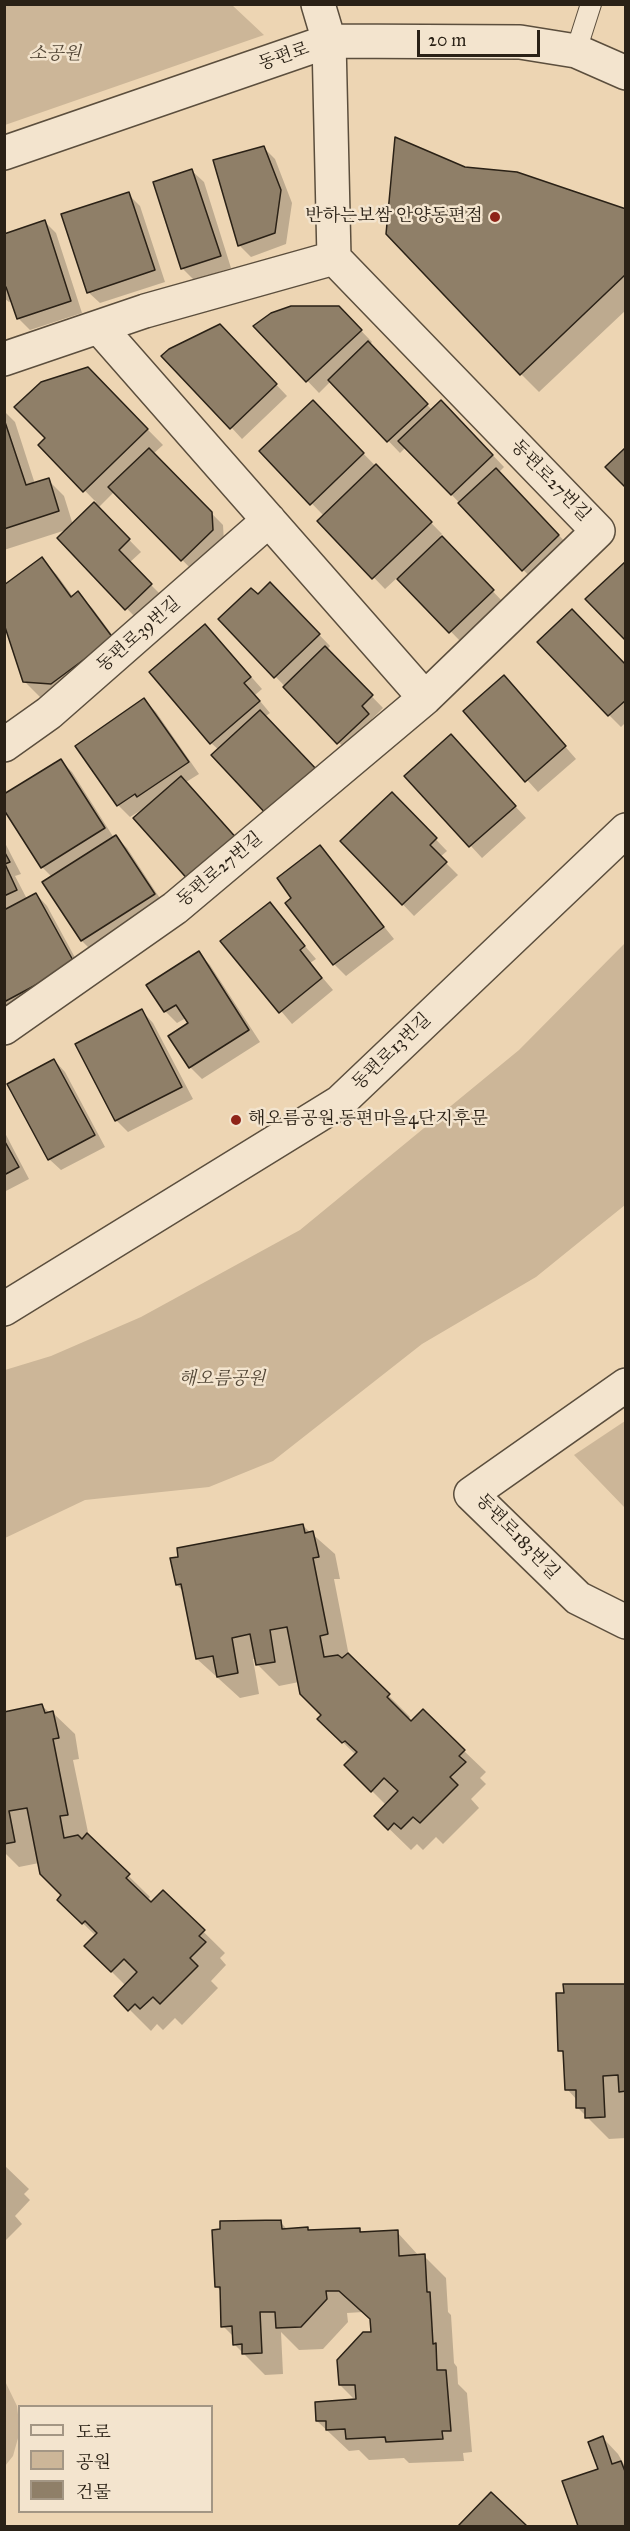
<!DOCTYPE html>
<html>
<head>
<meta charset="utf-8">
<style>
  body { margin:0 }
  #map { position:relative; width:630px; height:2531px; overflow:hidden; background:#edd5b3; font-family:"IM FELL Great Primer","Noto Serif KR",serif }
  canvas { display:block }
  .frame { position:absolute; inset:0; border:6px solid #2a2116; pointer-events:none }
  .legend { position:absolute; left:18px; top:2405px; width:195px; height:108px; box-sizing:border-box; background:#f3e4ce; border:2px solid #a39684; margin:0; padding:8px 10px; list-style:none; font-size:18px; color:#2a2116 }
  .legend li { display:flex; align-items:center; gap:12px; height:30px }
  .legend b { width:30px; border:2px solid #a39684 }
  .scale { position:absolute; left:417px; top:30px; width:123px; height:27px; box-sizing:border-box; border:3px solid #2a2116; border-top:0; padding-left:8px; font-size:18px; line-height:21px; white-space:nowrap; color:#2a2116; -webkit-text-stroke:4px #f3e4ce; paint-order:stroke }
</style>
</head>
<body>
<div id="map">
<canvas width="630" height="2531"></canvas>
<div class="frame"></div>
<ul class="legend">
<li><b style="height:8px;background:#f3e4ce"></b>도로</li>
<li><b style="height:16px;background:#ccb698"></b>공원</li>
<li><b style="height:16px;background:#8f7f68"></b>건물</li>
</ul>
<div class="scale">20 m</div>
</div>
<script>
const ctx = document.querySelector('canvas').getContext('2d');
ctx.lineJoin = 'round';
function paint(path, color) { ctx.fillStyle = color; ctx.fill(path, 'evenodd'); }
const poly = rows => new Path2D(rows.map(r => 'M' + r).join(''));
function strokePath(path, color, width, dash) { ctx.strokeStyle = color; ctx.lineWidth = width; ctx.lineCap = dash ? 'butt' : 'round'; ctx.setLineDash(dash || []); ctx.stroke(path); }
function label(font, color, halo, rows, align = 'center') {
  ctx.font = font + ' "IM FELL Great Primer","Noto Serif KR",serif'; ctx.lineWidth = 5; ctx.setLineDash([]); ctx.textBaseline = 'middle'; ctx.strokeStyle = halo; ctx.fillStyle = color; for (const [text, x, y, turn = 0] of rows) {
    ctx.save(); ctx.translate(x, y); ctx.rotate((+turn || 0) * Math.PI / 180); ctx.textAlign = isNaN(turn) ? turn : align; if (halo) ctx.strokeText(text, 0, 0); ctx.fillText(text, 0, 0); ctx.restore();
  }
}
paint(poly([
  [4,5,232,5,264,35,5,125],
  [625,943,625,1205,536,1277,422,1344,273,1461,209,1487,85,1500,5,1538,5,1370,51,1356,141,1317,300,1230,519,1050],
  [625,1421,625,1508,574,1455],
  [4,2379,17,2406,20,2431,13,2456,5,2466]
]), '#ccb698');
paint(poly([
  [264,148,275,159,292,203,286,244,251,257,239,245],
  [464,169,626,210,626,310,539,392,521,374],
  [192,171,204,182,231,268,194,280,182,268],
  [128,194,140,206,165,282,100,303,88,292],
  [45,222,56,233,82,313,30,330,18,318,12,301,9,302,4,298,4,235],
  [339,308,372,342,369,345,432,410,453,413,504,467,499,472,570,547,534,581,406,447,400,453,331,381,319,393,255,326],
  [232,338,287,396,242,439,231,427],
  [88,369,163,445,153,454,223,525,224,542,194,572,115,491,98,508,141,552,129,563,162,596,138,620,59,539,69,529,4,550,4,411,15,422,35,484,48,480,64,496,73,525,96,502,40,445,47,438],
  [313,402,442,534,440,536,504,603,462,643,398,577,385,589,319,521,324,516,261,451],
  [41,559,57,575,73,597,78,593,93,609,127,655,67,699,41,698,25,682],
  [270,584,330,646,327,650,383,708,372,719,379,726,350,754,220,619,258,596],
  [217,638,262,689,255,695,270,713,219,750,211,743],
  [626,666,626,722,621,727,609,715],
  [515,689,576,759,538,792,465,711],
  [144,700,156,712,199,774,130,817,118,805,77,746],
  [462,748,526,818,482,858,406,776],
  [61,761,72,772,114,838,116,837,127,848,165,906,93,952,82,941,52,877,42,867],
  [392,794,447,851,440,857,458,875,414,916,342,841],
  [4,841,21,874,15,876,27,899,36,894,47,906,85,976,4,1015],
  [320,847,394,939,346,976,334,964,287,903,293,899],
  [269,904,316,959,310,963,333,990,292,1024,223,942],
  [199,953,210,965,260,1042,202,1079,190,1067,190,1024,186,1018,177,1023,165,1011,148,985],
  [142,1011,153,1023,193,1099,128,1132,116,1120],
  [54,1060,65,1072,105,1147,61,1170,49,1159],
  [4,1131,29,1179,4,1192],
  [302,1525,335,1554,340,1579,334,1579,349,1656,410,1717,407,1720,464,1751,486,1772,480,1778,486,1784,471,1799,479,1808,443,1844,436,1837,423,1850,417,1844,411,1850,376,1816,386,1805,346,1765,356,1755,319,1719,323,1715,299,1682,279,1686,258,1665,257,1659,253,1659,259,1694,240,1698,197,1659,184,1592,177,1585],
  [42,1706,50,1713,53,1713,75,1734,79,1759,73,1760,89,1837,150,1897,147,1900,151,1904,163,1892,225,1953,220,1958,226,1965,211,1981,218,1988,182,2025,175,2018,163,2030,157,2024,151,2031,116,1996,126,1986,86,1946,96,1936,59,1900,63,1895,39,1863,19,1867,4,1852,4,1713],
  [624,1985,626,2138,609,2139,578,2108,577,2100,567,2089,565,2055,560,2050],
  [4,2165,29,2189,24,2194,30,2200,15,2216,22,2224,4,2242],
  [280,2222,288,2230,308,2229,310,2232,359,2229,363,2233,397,2232,419,2256,424,2256,446,2278,448,2312,451,2315,454,2363,457,2367,458,2384,467,2393,472,2452,463,2453,464,2461,409,2463,404,2458,369,2460,359,2450,349,2451,317,2421,356,2401,340,2385,372,2333,371,2320,363,2312,347,2313,348,2322,323,2349,299,2350,281,2332,283,2374,265,2375,234,2344,234,2337,223,2326,222,2292,216,2286],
  [603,2438,618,2454,626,2468,626,2526,580,2526,564,2482,600,2470],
  [492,2494,525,2526,460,2526]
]), '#0003');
const building = poly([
  [395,137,465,167,517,172,626,209,626,274,520,375,386,234,395,137],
  [264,146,281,190,275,233,238,246,213,160,264,146],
  [192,169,221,256,181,269,153,182,192,169],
  [129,192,155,270,87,293,61,214,129,192],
  [45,220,71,301,17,319,6,287,4,288,4,234,45,220],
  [291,306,339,306,362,330,306,382,253,326,271,313,291,306],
  [220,324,277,384,230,429,161,356,169,349,220,324],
  [368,341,428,404,387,442,328,380,368,341],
  [88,367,148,429,83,492,38,445,45,438,14,407,41,382,88,367],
  [313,400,364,453,310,505,259,451,313,400],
  [441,400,493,455,451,495,398,441,441,400],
  [4,419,26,485,49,478,59,511,4,529,4,419],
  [626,447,626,488,605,467,626,447],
  [149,448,212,512,213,530,181,561,108,487,149,448],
  [376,464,432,522,372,579,317,521,376,464],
  [496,468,559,535,522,571,458,503,496,468],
  [94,502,130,539,119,550,152,584,125,610,57,538,94,502],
  [442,536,494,590,449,633,397,579,442,536],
  [42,557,71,597,78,591,113,638,51,684,23,682,4,624,4,585,42,557],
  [626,561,626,641,585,599,626,561],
  [270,582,320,634,274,678,218,619,251,588,258,594,270,582],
  [572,609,626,665,626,700,608,716,537,642,572,609],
  [205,624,251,677,244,683,260,701,210,744,149,672,205,624],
  [325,646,373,695,362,706,369,714,337,744,283,687,325,646],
  [504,675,566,746,525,782,463,711,504,675],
  [144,698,189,762,137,797,135,794,117,806,75,746,144,698],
  [260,710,318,771,269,817,211,755,260,710],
  [451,734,516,806,469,847,404,776,451,734],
  [61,759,105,828,41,868,4,810,4,794,61,759],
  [181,776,239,841,191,883,133,818,181,776],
  [392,792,437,838,430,845,447,862,402,905,340,841,392,792],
  [116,835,155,894,81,941,42,882,116,835],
  [320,845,384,927,333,965,285,903,291,898,277,878,320,845],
  [4,851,10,862,5,864,17,890,4,896,4,851],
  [36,893,75,964,4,1002,4,910,36,893],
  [270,902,305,946,300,950,322,978,279,1013,220,941,270,902],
  [199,951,249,1030,189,1068,168,1036,188,1023,176,1005,164,1012,146,985,199,951],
  [142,1009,182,1087,115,1121,75,1044,142,1009],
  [54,1059,95,1135,48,1160,7,1084,54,1059],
  [4,1140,19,1167,4,1175,4,1140],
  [303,1524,305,1533,313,1531,319,1557,313,1558,328,1634,320,1636,324,1657,338,1655,342,1658,348,1653,390,1694,387,1697,411,1721,423,1709,465,1750,459,1756,466,1762,450,1777,458,1785,420,1823,413,1817,401,1829,394,1823,388,1830,374,1816,398,1791,384,1778,371,1792,344,1765,357,1752,345,1741,342,1743,317,1719,321,1715,300,1694,287,1627,270,1630,275,1662,256,1665,250,1634,232,1638,238,1673,217,1677,213,1656,196,1659,181,1584,176,1585,170,1558,178,1557,177,1548,303,1524],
  [42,1704,45,1713,53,1711,59,1738,53,1739,68,1815,60,1816,64,1838,78,1835,82,1839,87,1833,130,1874,126,1878,151,1902,163,1890,205,1930,199,1936,206,1942,190,1958,198,1966,160,2004,153,1997,140,2009,135,2004,128,2011,114,1996,137,1972,124,1959,111,1972,84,1946,97,1933,85,1921,82,1924,57,1900,61,1895,40,1874,27,1808,9,1811,15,1842,4,1844,4,1712,42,1704],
  [563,1984,625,1984,626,2091,619,2092,618,2075,603,2076,605,2117,585,2118,585,2108,576,2108,576,2090,565,2090,563,2051,558,2051,556,1993,564,1993,563,1984],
  [281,2220,282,2229,308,2227,308,2230,360,2228,360,2232,398,2230,399,2256,425,2254,427,2292,430,2292,433,2344,436,2343,437,2370,446,2370,451,2431,442,2431,443,2439,386,2442,385,2437,346,2439,345,2429,326,2430,326,2421,316,2421,315,2402,356,2399,355,2385,339,2385,337,2360,363,2332,371,2332,370,2319,339,2291,326,2291,327,2299,301,2327,276,2328,275,2312,260,2312,262,2353,242,2354,242,2344,233,2345,232,2326,221,2327,220,2287,215,2287,212,2230,220,2229,220,2221,281,2220],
  [603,2436,612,2464,621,2461,626,2474,626,2526,578,2526,562,2481,598,2469,588,2442,603,2436],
  [491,2492,527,2526,458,2526,491,2492]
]);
paint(building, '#8f7f68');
strokePath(building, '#2a2116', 1.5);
const service = poly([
  [576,51,591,4]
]);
const minor = poly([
  [99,327,425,698],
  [4,359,145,311,334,258],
  [4,745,49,713,269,520],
  [4,1028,175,908,425,698,598,531,334,258,329,41],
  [626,1385,471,1494,578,1598,626,1622]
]);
const tertiary = poly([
  [318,4,329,41],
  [4,153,329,41,520,42,576,51,626,73],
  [4,1309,340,1102,626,830]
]);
strokePath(service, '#5b4e3d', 22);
strokePath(minor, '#5b4e3d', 36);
strokePath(tertiary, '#5b4e3d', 36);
strokePath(service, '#f3e4ce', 20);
strokePath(minor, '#f3e4ce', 33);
strokePath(tertiary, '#f3e4ce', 33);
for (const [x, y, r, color] of [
  [495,217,6,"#8f2418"],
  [236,1120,6,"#8f2418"]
]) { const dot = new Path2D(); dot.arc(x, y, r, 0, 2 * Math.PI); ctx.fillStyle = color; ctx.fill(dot); strokePath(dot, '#f3e4ce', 2); }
label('italic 18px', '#524636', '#f3e4ce', [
  ["소공원",55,55],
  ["해오름공원",222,1380]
]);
label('18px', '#2a2116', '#f3e4ce', [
  ["동편로",284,57,-19],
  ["동편로27번길",550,481,46],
  ["동편로39번길",139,635,-41],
  ["동편로27번길",220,870,-40],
  ["동편로13번길",392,1052,-44],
  ["동편로183번길",517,1537,46]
]);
label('18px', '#2a2116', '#f3e4ce', [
  ["반하는보쌈 안양동편점",483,217],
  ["해오름공원.동편마을4단지후문",248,1120,"left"]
], 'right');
</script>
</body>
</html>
